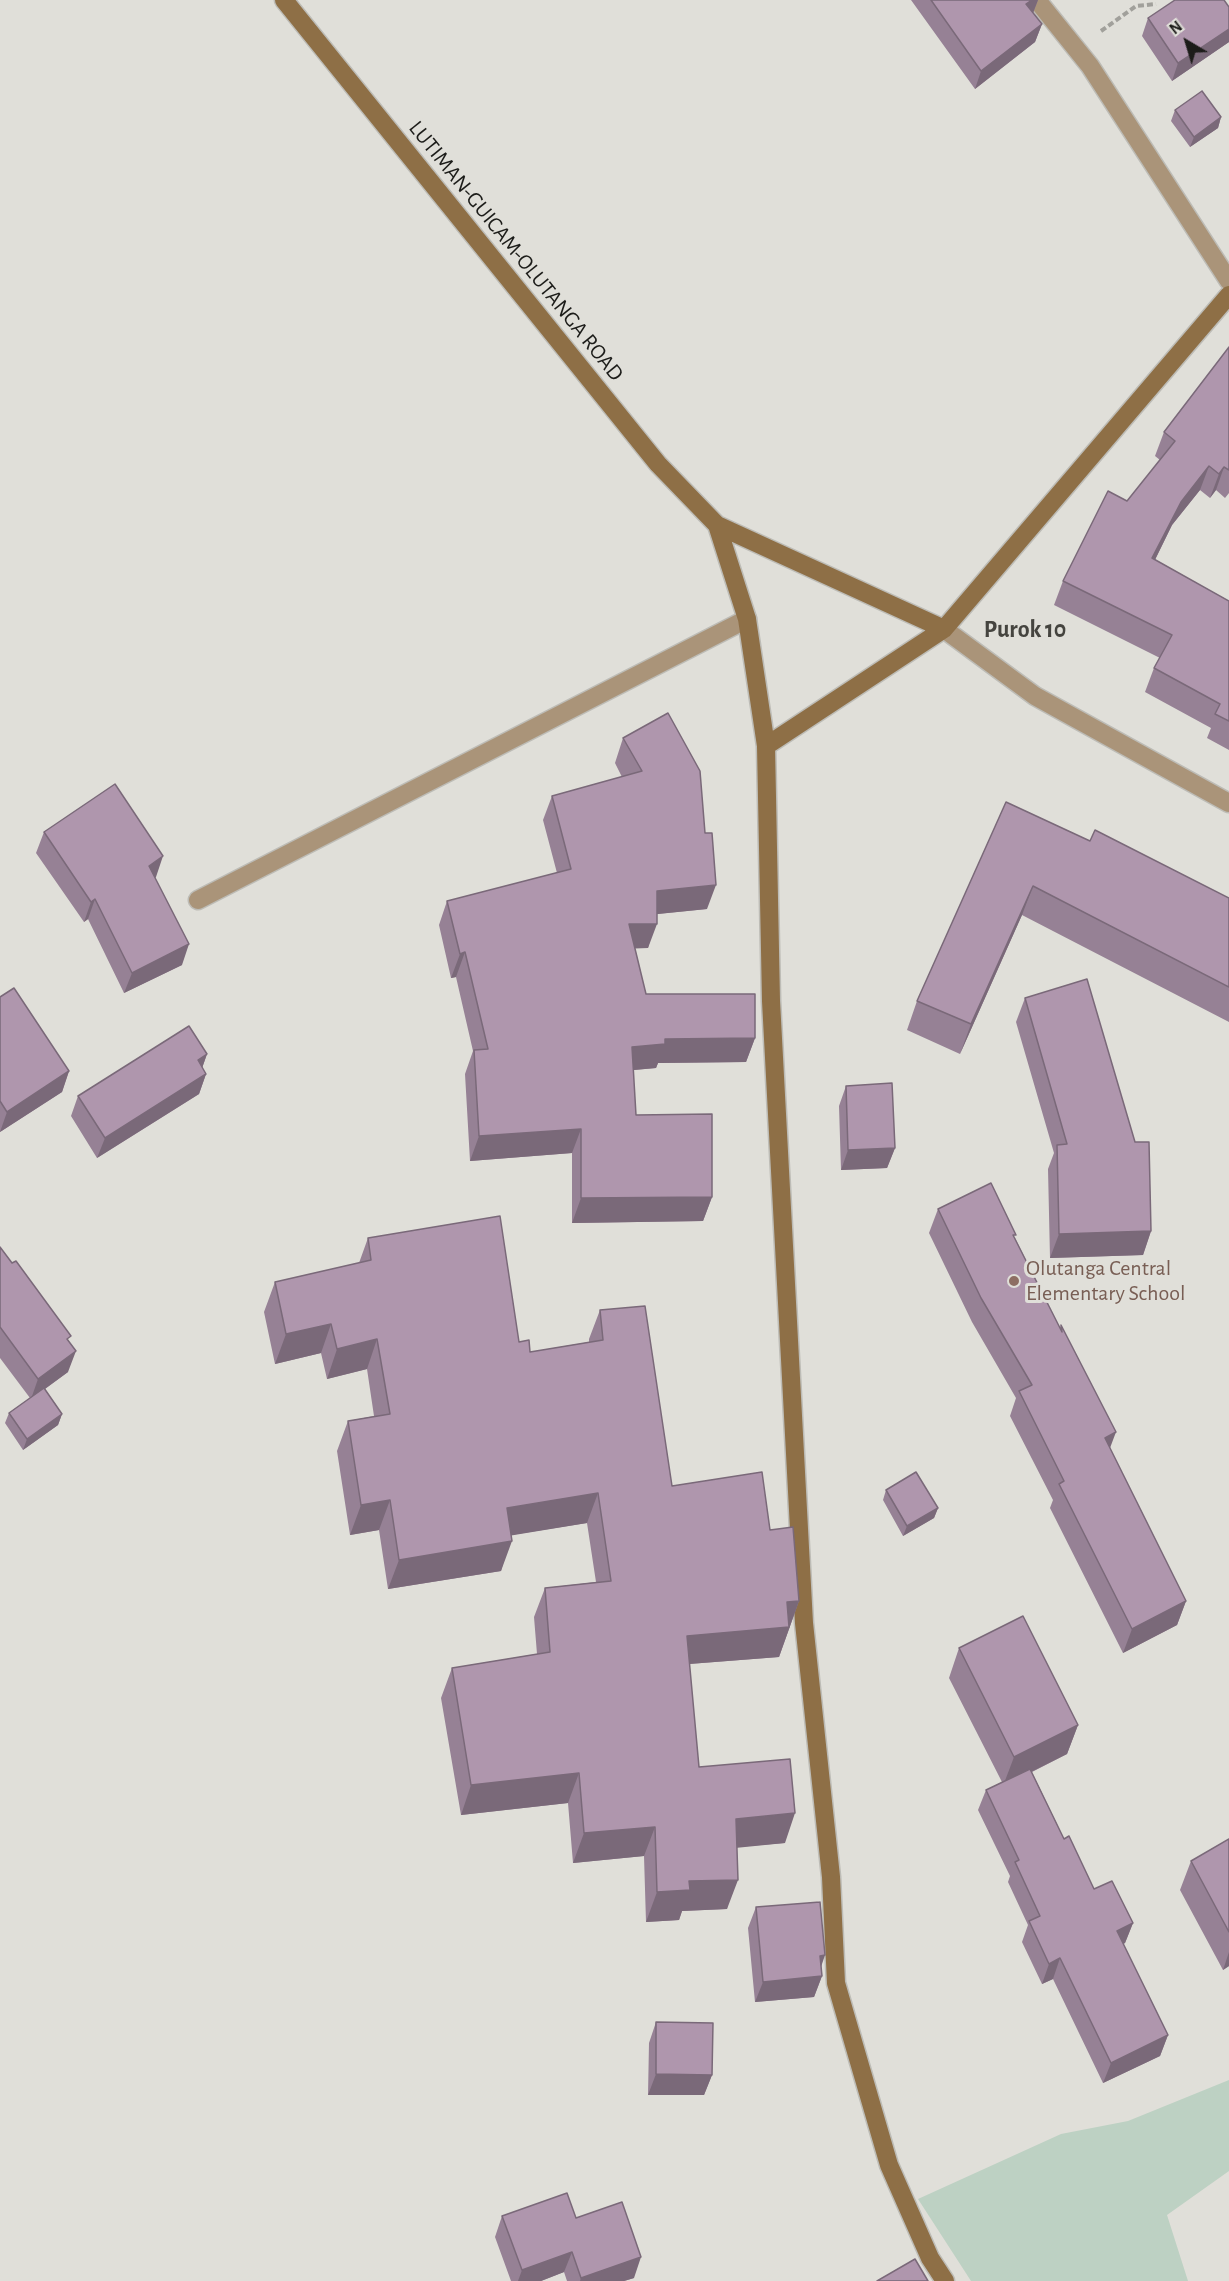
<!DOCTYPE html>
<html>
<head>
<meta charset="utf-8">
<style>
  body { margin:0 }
  #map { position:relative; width:1229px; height:2281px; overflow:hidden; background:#e0dfd9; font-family:"Alegreya Sans",sans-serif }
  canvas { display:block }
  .north { position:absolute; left:1157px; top:12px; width:60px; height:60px; -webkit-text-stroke:4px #e0dfd9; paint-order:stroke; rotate:322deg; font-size:16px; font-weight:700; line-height:24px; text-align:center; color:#1c1c19 }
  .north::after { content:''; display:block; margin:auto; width:21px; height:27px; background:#1c1c19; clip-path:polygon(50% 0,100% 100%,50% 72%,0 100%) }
</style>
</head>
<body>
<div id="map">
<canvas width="1229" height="2281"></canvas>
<div class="north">N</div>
</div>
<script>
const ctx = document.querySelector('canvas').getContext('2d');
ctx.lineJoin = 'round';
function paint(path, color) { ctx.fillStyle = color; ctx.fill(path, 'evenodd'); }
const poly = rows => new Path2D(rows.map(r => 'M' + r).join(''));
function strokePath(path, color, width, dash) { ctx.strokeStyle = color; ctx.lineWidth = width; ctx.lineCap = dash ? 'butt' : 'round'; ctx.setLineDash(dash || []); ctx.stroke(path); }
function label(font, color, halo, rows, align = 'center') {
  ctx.font = font + ' "Alegreya Sans",sans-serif'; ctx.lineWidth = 6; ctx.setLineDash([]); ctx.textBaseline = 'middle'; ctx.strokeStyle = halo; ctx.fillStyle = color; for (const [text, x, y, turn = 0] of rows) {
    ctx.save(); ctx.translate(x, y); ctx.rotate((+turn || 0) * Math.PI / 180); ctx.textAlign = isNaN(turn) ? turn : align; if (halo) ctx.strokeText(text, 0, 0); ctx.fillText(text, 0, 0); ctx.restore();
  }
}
paint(poly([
  [1229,2080,1229,2171,1167,2215,1188,2281,971,2281,918,2199,1061,2134,1128,2121]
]), '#bdd1c3');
const street = poly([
  [1037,0,1090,66,1229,281],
  [944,629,1035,696,1229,803],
  [198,900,747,619]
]);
const secondary = poly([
  [284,0,658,464,717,525,944,629],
  [717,525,747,619,766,746,771,1001,804,1623,831,1877,836,1983,889,2165,930,2258,945,2281],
  [766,746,944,629,1229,295]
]);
strokePath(street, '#bdbcb6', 21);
strokePath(secondary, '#bdbcb6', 21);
strokePath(poly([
  [1101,31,1136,6,1156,4]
]), '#a1a09b', 4, [6, 3]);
strokePath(street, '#aa9479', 18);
strokePath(secondary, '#8e6f46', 18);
paint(poly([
  [911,0,1038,0,1033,13,1042,24,1035,42,975,89],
  [1229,5,1229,42,1172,81,1142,36,1148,18,1229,6],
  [1175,110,1221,117,1218,128,1190,147,1171,121],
  [1229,347,1229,493,1225,498,1216,490,1210,498,1200,490,1172,525,1155,560,1229,601,1229,750,1207,738,1211,728,1145,692,1154,668,1160,658,1054,605,1063,581,1160,460,1155,456,1164,432],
  [668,713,707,909,657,914,648,948,635,948,646,994,755,1038,746,1062,658,1063,656,1068,633,1070,636,1115,712,1197,703,1221,572,1223,572,1153,470,1161,465,1074,473,1051,456,977,451,978,439,925,447,901,557,873,543,820,552,796,622,777,615,763,623,738],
  [1006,802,1090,841,1229,898,1229,1022,1022,915,960,1054,907,1030,917,1001],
  [44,832,156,877,155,878,182,965,124,993,88,919,84,922,36,853],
  [0,997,69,1071,62,1092,0,1132],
  [1025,998,1151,1231,1143,1255,1050,1258,1048,1169,1054,1153,1016,1022],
  [207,1054,202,1068,206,1074,199,1094,97,1158,71,1116,78,1096],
  [846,1086,895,1148,887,1168,841,1170,839,1106],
  [938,1209,1015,1238,1060,1329,1061,1325,1110,1449,1186,1601,1177,1625,1123,1653,1050,1508,1053,1500,1010,1416,1016,1398,972,1322,929,1233],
  [368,1238,519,1342,530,1352,589,1342,589,1339,600,1310,672,1486,770,1530,799,1601,779,1657,689,1664,699,1767,785,1843,737,1847,727,1909,682,1911,679,1920,646,1922,644,1856,573,1863,568,1803,461,1815,441,1698,452,1668,537,1654,534,1617,545,1588,596,1582,587,1523,511,1535,501,1571,388,1589,379,1530,350,1535,337,1451,348,1421,374,1416,367,1369,327,1379,321,1353,275,1364,264,1312,275,1282,359,1263],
  [0,1247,69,1341,68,1372,45,1389,62,1414,58,1425,23,1450,5,1423,9,1413,30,1398,0,1358],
  [886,1490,938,1508,934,1518,903,1536,883,1500],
  [959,1648,1078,1725,1067,1754,1032,1772,1064,1839,1094,1889,1133,1923,1125,1943,1123,1944,1168,2035,1160,2056,1103,2083,1053,1979,1042,1984,1022,1942,1028,1925,1008,1882,1010,1876,978,1810,986,1790,1002,1782,949,1678],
  [1229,1839,1229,1966,1223,1970,1180,1890,1191,1861],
  [756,1907,821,1966,822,1976,814,1997,755,2002,748,1928],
  [656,2022,712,2075,704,2095,648,2095,649,2043],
  [502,2216,576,2218,634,2278,624,2281,567,2281,564,2272,541,2281,511,2281,495,2237]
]), '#968195');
paint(poly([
  [1032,0,1038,0,1033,13,1026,4],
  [1042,24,1035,42,975,89,981,71],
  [1229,29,1229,42,1172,81,1178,63],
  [1221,117,1218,128,1190,147,1194,137],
  [1209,466,1200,490,1172,525,1144,582,1152,558,1181,502],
  [1224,467,1216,490,1210,498,1219,474],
  [163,856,156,877,141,887,149,866],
  [716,885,707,909,648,915,657,891],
  [1033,886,1022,915,960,1054,971,1024],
  [95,899,88,919,84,922,91,902],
  [629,924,657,924,648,948,621,949],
  [189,944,182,965,124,993,132,973],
  [465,952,456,977,451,978,460,954],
  [755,1038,746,1062,658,1063,656,1068,623,1071,632,1047,665,1039],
  [207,1054,200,1074,198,1060],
  [69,1071,62,1092,0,1132,7,1112],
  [206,1074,199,1094,97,1158,105,1138],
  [581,1129,572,1153,470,1161,479,1136],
  [895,1148,887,1168,841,1170,848,1150],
  [712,1197,703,1221,572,1223,581,1198],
  [1151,1231,1143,1255,1050,1258,1059,1234],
  [331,1324,321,1353,275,1364,286,1334],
  [377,1339,367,1369,327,1379,337,1349],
  [76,1351,68,1372,31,1399,38,1379],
  [62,1414,58,1425,23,1450,27,1439],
  [1116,1432,1107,1456,1105,1438],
  [598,1493,587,1523,496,1538,507,1508],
  [390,1500,379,1530,350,1535,361,1505],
  [938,1508,934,1518,903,1536,907,1526],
  [512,1541,501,1571,388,1589,399,1560],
  [799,1601,779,1657,676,1665,687,1636,787,1602],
  [1186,1601,1177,1625,1123,1653,1132,1629],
  [1078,1725,1067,1754,1003,1786,1014,1757],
  [579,1773,568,1803,461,1815,471,1785],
  [795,1813,785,1843,725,1849,736,1819],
  [655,1827,644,1856,573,1863,584,1833],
  [738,1880,727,1909,682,1911,679,1920,646,1922,657,1892,689,1881],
  [1133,1923,1125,1943,1109,1951,1117,1931],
  [1229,1952,1229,1966,1223,1970],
  [825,1955,818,1976,820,1956],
  [1060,1958,1053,1979,1042,1984,1049,1964],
  [822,1976,814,1997,755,2002,763,1982],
  [1168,2035,1160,2056,1103,2083,1111,2063],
  [656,2074,712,2075,704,2095,648,2095],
  [572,2252,564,2272,541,2281,518,2281,522,2270],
  [641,2257,634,2278,624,2281,580,2281,581,2278]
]), '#7a6979');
const building = poly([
  [931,0,1032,0,1026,4,1042,24,981,71,931,0],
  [1175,0,1224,0,1229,7,1229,29,1178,63,1148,18,1175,0],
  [1202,91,1221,117,1194,137,1175,110,1202,91],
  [1229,347,1229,470,1224,467,1219,474,1209,466,1181,502,1152,558,1229,601,1229,721,1215,714,1220,704,1154,668,1172,635,1063,581,1108,491,1127,501,1175,441,1164,432,1229,347],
  [668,713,700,771,705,833,712,833,716,885,657,891,657,924,629,924,646,994,755,994,755,1038,665,1039,665,1044,632,1047,636,1115,712,1114,712,1197,581,1198,581,1129,479,1136,474,1050,488,1049,465,952,460,954,447,901,571,869,552,796,642,771,623,738,668,713],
  [115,784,163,856,149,866,189,944,132,973,95,899,91,902,44,832,115,784],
  [1006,802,1090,841,1095,830,1229,898,1229,987,1033,886,971,1024,917,1001,1006,802],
  [1087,979,1135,1142,1149,1142,1151,1231,1059,1234,1057,1145,1067,1144,1025,998,1087,979],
  [14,988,69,1071,7,1112,0,1101,0,997,14,988],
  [189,1026,207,1054,198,1060,206,1074,105,1138,78,1096,189,1026],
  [892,1083,895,1148,848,1150,846,1086,892,1083],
  [991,1183,1016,1235,1013,1235,1062,1332,1061,1325,1116,1432,1105,1438,1186,1601,1132,1629,1059,1484,1064,1481,1019,1391,1032,1385,981,1298,938,1209,991,1183],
  [500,1216,519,1342,529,1340,530,1352,603,1340,600,1310,645,1306,672,1486,762,1472,770,1530,793,1527,799,1601,787,1602,789,1627,687,1636,699,1767,790,1759,795,1813,736,1819,738,1880,689,1881,690,1890,657,1892,655,1827,584,1833,579,1773,471,1785,452,1668,550,1652,545,1588,611,1581,598,1493,507,1508,512,1541,399,1560,390,1500,361,1505,348,1421,390,1414,377,1339,337,1349,331,1324,286,1334,275,1282,371,1260,368,1238,500,1216],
  [0,1247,12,1263,16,1261,71,1336,67,1339,76,1351,38,1379,0,1327,0,1247],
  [44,1388,62,1414,27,1439,9,1413,44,1388],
  [916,1472,938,1508,907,1526,886,1490,916,1472],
  [1023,1616,1078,1725,1014,1757,959,1648,1023,1616],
  [1030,1769,1064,1839,1069,1836,1094,1889,1112,1881,1133,1923,1117,1931,1168,2035,1111,2063,1060,1958,1049,1964,1029,1921,1040,1916,1015,1862,1019,1860,986,1790,1030,1769],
  [1229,1839,1229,1932,1191,1861,1229,1839],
  [820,1902,825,1955,820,1956,822,1976,763,1982,756,1907,820,1902],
  [656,2022,713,2023,712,2075,656,2074,656,2022],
  [567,2193,576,2218,622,2202,641,2257,581,2278,572,2252,522,2270,502,2216,567,2193],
  [915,2259,928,2281,877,2281,915,2259]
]);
paint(building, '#af96ad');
strokePath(building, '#7a6979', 1.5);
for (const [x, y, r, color] of [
  [1014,1281,6,"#8d6e63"]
]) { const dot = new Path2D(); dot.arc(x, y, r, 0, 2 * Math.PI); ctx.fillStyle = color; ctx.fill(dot); strokePath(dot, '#e0dfd9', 2); }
label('22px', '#1c1c19', '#e0dfd9', [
  ["LUTIMAN-GUICAM-OLUTANGA ROAD",516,251,51]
]);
label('22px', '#785e54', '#e0dfd9', [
  ["Olutanga Central",1026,1268],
  ["Elementary School",1026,1293]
], 'left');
label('bold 24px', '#45443f', '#e0dfd9', [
  ["Purok 10",1025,630]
]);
</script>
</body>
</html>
